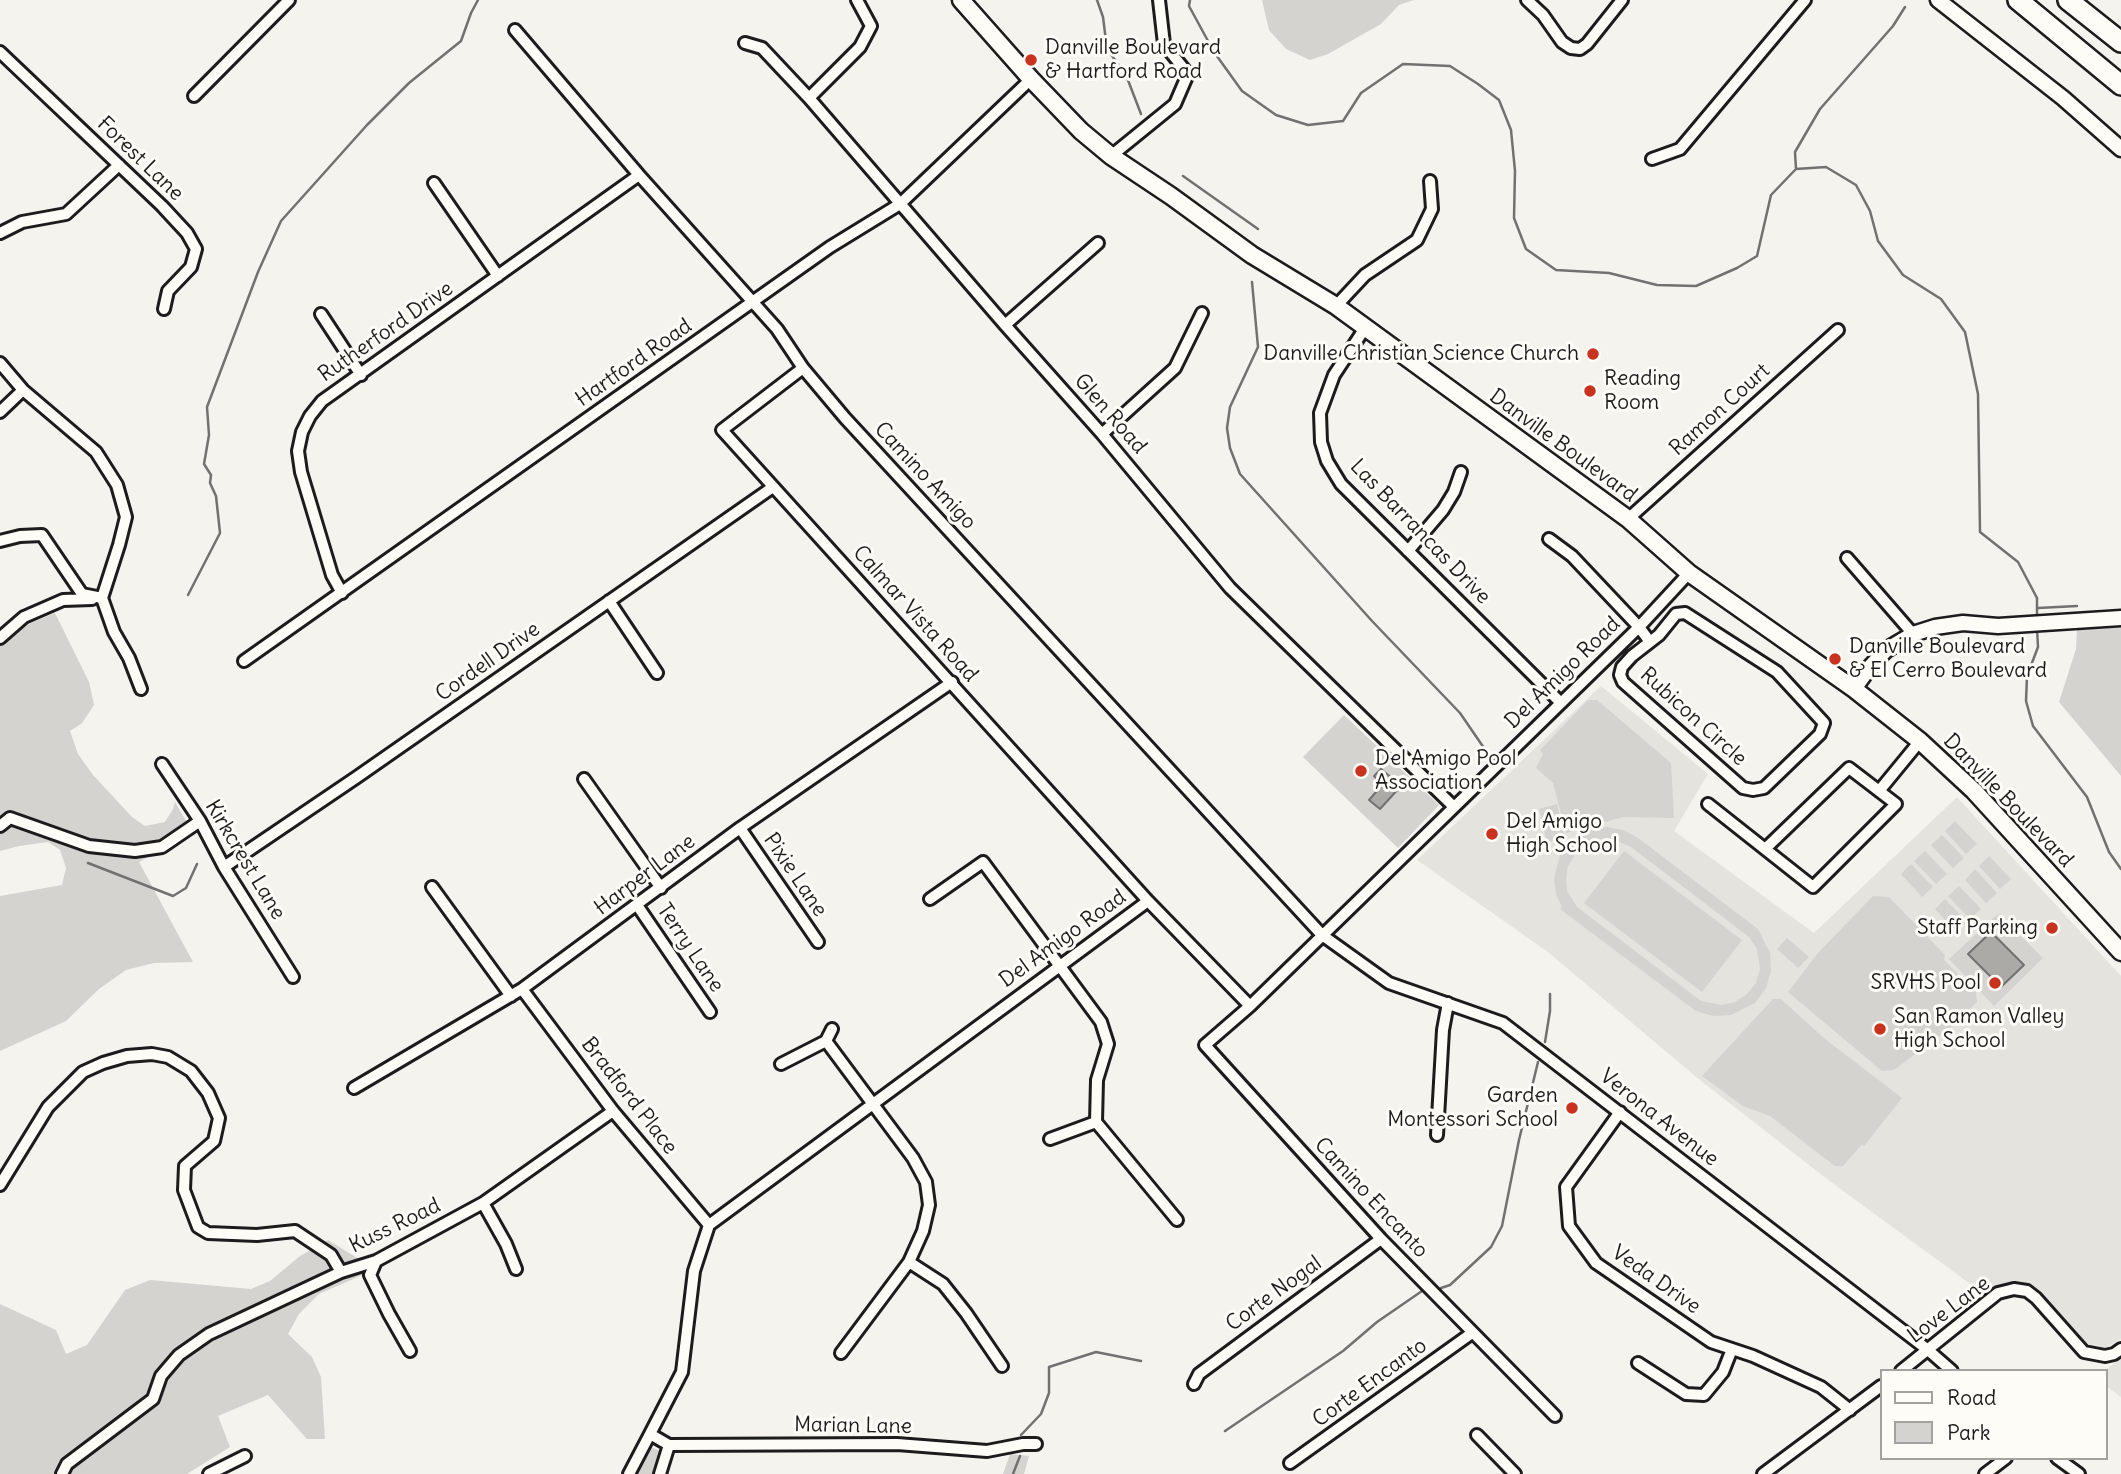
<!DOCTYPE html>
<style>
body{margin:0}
#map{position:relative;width:2121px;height:1474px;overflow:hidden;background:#f4f3ee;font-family:Delius,sans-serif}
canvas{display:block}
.legend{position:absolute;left:1880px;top:1369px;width:228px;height:91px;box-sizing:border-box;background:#fdfcf7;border:2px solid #a3a29f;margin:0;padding:9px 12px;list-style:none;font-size:21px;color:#1c1c1c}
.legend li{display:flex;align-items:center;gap:14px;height:35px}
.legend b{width:35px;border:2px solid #a3a29f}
</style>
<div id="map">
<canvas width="2121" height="1474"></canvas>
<ul class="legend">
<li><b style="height:9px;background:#fdfcf7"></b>Road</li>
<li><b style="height:19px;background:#d4d3cf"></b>Park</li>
</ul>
</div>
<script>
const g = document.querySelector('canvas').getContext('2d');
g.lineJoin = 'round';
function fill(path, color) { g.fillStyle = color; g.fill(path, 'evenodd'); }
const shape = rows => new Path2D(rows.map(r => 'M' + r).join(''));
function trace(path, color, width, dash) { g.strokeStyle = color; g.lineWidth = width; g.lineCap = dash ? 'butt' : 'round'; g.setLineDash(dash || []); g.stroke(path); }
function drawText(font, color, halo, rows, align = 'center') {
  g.font = font + ' Delius,sans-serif'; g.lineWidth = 6; g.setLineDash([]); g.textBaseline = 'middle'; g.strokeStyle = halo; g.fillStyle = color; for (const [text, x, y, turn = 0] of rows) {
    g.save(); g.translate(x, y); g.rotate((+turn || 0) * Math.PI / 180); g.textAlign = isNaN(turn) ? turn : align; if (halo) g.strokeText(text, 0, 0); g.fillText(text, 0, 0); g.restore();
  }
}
fill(shape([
 [1601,686,1708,774,1674,831,1814,933,1957,797,2121,976,2121,1339,2105,1348,2097,1349,2081,1343,2039,1290,2032,1285,2019,1281,2006,1283,1984,1294,1831,1182,1701,1081,1548,952,1417,860],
 [2121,1358,2121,1397,2105,1385,2104,1371]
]), '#e4e3de');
fill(shape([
 [1262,0,1414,0,1399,5,1381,24,1328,54,1310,60,1286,49,1269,30],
 [55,613,89,682,94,705,82,723,70,731,78,754,93,775,132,817,145,826,165,822,173,809,175,802,193,833,139,862,193,962,154,963,126,970,99,989,66,1021,0,1051,0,896,62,885,66,868,60,850,48,842,19,846,0,851,0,641,2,642,31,623],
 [2121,627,2121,776,2059,702,2076,649,2077,630],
 [1588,700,1597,700,1671,763,1674,818,1623,817,1566,833,1553,783,1536,768,1543,754,1540,750],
 [1344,715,1439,805,1398,848,1303,757],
 [1557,804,1565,838,1547,842,1539,809],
 [1955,821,1977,844,1966,854,1945,831],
 [1607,827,1623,830,1638,838,1758,929,1770,953,1771,971,1766,988,1755,1003,1731,1015,1713,1016,1696,1011,1560,909,1562,907,1556,894,1554,878,1560,855,1576,837,1591,829],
 [1600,839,1613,839,1631,847,1749,937,1757,949,1760,969,1756,983,1747,994,1735,1002,1722,1005,1701,1001,1577,907,1567,891,1566,878,1568,866,1578,850,1588,843],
 [1942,835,1964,858,1953,868,1931,845],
 [1624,851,1742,940,1702,992,1584,903],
 [1925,851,1947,874,1936,884,1914,861],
 [1989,856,2011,879,2000,889,1979,866],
 [1911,864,1933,887,1922,897,1901,874],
 [1975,869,1997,893,1986,903,1965,880],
 [1959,886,1981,909,1970,919,1948,896],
 [1873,896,1889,897,1945,955,1944,960,1976,993,1977,1002,1949,1029,1894,1070,1882,1071,1788,992,1818,953],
 [1945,899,1967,922,1956,932,1935,909],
 [1998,914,2043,958,1994,1006,1949,959],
 [1787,938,1809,957,1798,968,1777,949],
 [1773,999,1781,999,1825,1039,1902,1098,1864,1146,1862,1144,1843,1166,1835,1166,1770,1116,1743,1106,1702,1076],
 [328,1240,362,1261,367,1273,319,1294,299,1314,288,1334,312,1357,321,1377,325,1439,307,1439,268,1395,218,1416,230,1447,187,1474,0,1474,0,1304,56,1330,66,1354,87,1345,125,1290,150,1280,251,1289,270,1281,300,1256],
 [649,1446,660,1451,656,1474,637,1474],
 [1010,1454,1029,1456,1024,1474,1003,1474]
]), '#d4d3cf');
const water = shape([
 [1381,769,1401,786,1380,809,1369,800,1382,785,1374,776,1381,769],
 [1991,932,2024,965,2001,987,1968,954,1991,932]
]);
fill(water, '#abaaa6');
trace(water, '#72716f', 2);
trace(shape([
 [1097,0,1103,17,1107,49,1126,75,1141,114],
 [1190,0,1189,6,1214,52,1242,91,1276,115,1308,125,1343,121,1361,93,1403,64,1450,66,1478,84,1499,100,1511,130,1515,171,1514,218,1526,249,1556,270,1609,273,1657,285,1696,286,1737,268,1757,256,1771,195,1796,169,1826,167,1856,185,1870,211,1878,241,1903,275,1941,299,1965,332,1978,394,1980,532,2018,562,2037,598,2037,618],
 [1796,169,1795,152,1820,109,1893,26,1905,7],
 [1183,176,1258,229],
 [1252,282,1258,347,1230,407,1227,428,1230,448,1240,474,1372,621,1460,713,1484,748],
 [188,595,220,533,216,496,210,483,211,475,204,464,209,435,207,407,258,272,281,221,367,125,409,83,461,41,471,13,478,0],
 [2038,608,2077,606],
 [2037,628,2038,647,2027,676,2026,701,2033,726,2087,797,2109,852,2121,869],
 [88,863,173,896,186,888,197,864],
 [1545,1042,1550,1011,1550,994],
 [1441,1288,1450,1285,1491,1247,1502,1226,1519,1140,1538,1062],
 [1225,1431,1343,1351,1377,1322,1422,1291],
 [1021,1435,1041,1414,1049,1393,1049,1367,1096,1352,1141,1361],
 [1013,1474,1020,1456]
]), '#72716f', 2.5);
const minor = shape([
 [1527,0,1543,15,1562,42,1571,48,1580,49,1587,44,1622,0],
 [515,30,639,175,777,329,803,368,845,418,1322,935,1389,983,1503,1023,1928,1350,1952,1371],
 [745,43,762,48,809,98,1005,325,1102,434,1230,588,1453,806],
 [0,52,162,206,187,233,196,249,191,267,168,291,164,309],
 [194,96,289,0],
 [809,98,860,47,871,26,857,0],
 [1111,156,1175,104,1188,74,1164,44,1159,0],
 [1652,159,1680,149,1805,0],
 [434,183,498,276],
 [0,233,22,222,66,214,119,165],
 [1336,306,1365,275,1417,240,1432,209,1430,181],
 [321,314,361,375],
 [1005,325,1098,243],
 [1365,328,1334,375,1320,413,1321,442,1327,461,1341,484,1560,702],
 [0,363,23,390,96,452,117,485,126,517,119,545,102,598,114,632,129,658,141,689],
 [803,368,722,430,1148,901],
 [0,412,23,390],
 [1102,434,1175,368,1202,313],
 [1628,519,1838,330],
 [1549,539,1572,556,1639,627,1650,642],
 [0,541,20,536,42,535,82,594,102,598],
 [1408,551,1443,510,1454,492,1461,472],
 [1847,558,1913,634],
 [342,593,332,575,301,472,298,451,302,432,310,416,322,401,639,175],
 [609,601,657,673],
 [1685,613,1777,672,1824,723,1820,734,1764,788,1753,790,1743,788,1623,682,1620,675,1622,667,1632,656,1659,635,1676,614,1685,613],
 [0,638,24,617,63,600,92,599],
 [244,661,830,247,900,204,1031,79],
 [162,764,200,821,224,867,293,977],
 [584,779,661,888],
 [1879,791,1920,741],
 [1708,804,1813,887,1896,804,1849,768,1765,849],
 [0,826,10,818,89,846,135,851,162,847,200,821],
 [740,828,818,942],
 [224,867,357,777,773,487],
 [432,887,511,996],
 [930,899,983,862,1101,1022,1108,1044,1097,1080,1096,1122,1177,1220],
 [637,905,710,1012],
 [522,989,613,1111,709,1225],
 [826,1041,913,1158,926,1182,929,1205,923,1231,909,1262,841,1353],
 [781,1064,826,1041,832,1029],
 [354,1088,522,989,740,828,952,682],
 [1620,1112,1566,1187,1569,1226,1596,1263,1711,1342,1753,1356,1821,1387,1850,1410],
 [1437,1135,1443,1030,1448,1003],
 [1050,1139,1096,1122],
 [0,1185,48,1107,83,1072,103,1063,127,1056,152,1054,168,1057,191,1071,208,1093,219,1118,214,1141,185,1166,184,1190,198,1227,208,1233,257,1235,295,1231,331,1255,341,1272],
 [483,1203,506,1244,516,1269],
 [376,1261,370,1275,389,1314,410,1351],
 [909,1262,943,1284,966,1313,1002,1366],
 [1638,1363,1686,1394,1704,1395,1723,1372,1732,1349],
 [1901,1371,1998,1293,2014,1289,2027,1291,2036,1298,2084,1352,2105,1356,2114,1354,2121,1349],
 [1194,1384,1199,1374,1381,1239],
 [1555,1416,1381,1239,1205,1045,1250,1006,1639,627,1689,573],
 [1477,1435,1515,1474],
 [669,1445,897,1444,987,1451,1023,1444,1036,1444],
 [2057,1458,2079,1474],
 [1290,1463,1472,1333],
 [62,1474,67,1464,153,1399,161,1376,179,1355,209,1334,341,1272,376,1261,483,1203,613,1111],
 [209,1474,245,1456],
 [629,1474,650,1434],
 [660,1474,669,1445,650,1434,682,1372,694,1271,709,1225,1148,901,1250,1006],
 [1763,1474,1881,1386],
 [1985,1474,2006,1458]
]);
const tertiary = shape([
 [1938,0,2063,98,2121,149],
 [1854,689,1870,667,1886,650,1913,634,1935,627,1963,623,1998,626,2121,618]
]);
const secondary = shape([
 [961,0,1031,79,1081,131,1111,156,1171,196,1252,255,1336,306,1628,519,1689,573,1854,689,1920,741,1974,791,2121,952]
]);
const motorway = shape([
 [2018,0,2121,85],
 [2068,0,2121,42]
]);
trace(minor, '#1c1c1c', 16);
trace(tertiary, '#1c1c1c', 19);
trace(secondary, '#1c1c1c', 21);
trace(motorway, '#1c1c1c', 24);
trace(minor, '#fdfcf7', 10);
trace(tertiary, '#fdfcf7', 14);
trace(secondary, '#fdfcf7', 16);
trace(motorway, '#fdfcf7', 19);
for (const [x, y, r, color] of [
 [1031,60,7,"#c8321e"],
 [1593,354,7,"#c8321e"],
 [1590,391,7,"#c8321e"],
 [1835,659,7,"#c8321e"],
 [1361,771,7,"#c8321e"],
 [1492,834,7,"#c8321e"],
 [2052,928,7,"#c8321e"],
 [1995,983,7,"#c8321e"],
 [1880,1029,7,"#c8321e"],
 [1572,1108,7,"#c8321e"]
]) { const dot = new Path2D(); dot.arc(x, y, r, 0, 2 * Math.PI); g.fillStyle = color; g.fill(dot); trace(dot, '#fdfcf7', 2.5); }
drawText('21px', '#1c1c1c', '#fdfcf7', [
 ["Danville Boulevard",1045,48],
 ["& Hartford Road",1045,72],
 ["Danville Christian Science Church",1579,354,"right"],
 ["Reading",1604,379],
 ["Room",1604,403],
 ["Danville Boulevard",1849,647],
 ["& El Cerro Boulevard",1849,671],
 ["Del Amigo Pool",1375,759],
 ["Association",1375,783],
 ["Del Amigo",1506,822],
 ["High School",1506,846],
 ["Staff Parking",2038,928,"right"],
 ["SRVHS Pool",1981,983,"right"],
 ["San Ramon Valley",1894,1017],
 ["High School",1894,1041],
 ["Garden",1558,1096,"right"],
 ["Montessori School",1558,1120,"right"]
], 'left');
drawText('21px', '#1c1c1c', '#fdfcf7', [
 ["Forest Lane",140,159,44],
 ["Rutherford Drive",386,332,-35],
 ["Hartford Road",634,363,-35],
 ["Ramon Court",1720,410,-42],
 ["Glen Road",1110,414,49],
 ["Danville Boulevard",1563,446,36],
 ["Camino Amigo",925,476,47],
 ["Las Barrancas Drive",1420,532,46],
 ["Calmar Vista Road",915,614,48],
 ["Cordell Drive",488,662,-35],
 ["Del Amigo Road",1563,673,-44],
 ["Rubicon Circle",1693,717,42],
 ["Danville Boulevard",2008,801,46],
 ["Kirkcrest Lane",245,860,59],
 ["Harper Lane",645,875,-37],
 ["Pixie Lane",795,875,56],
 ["Del Amigo Road",1063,939,-36],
 ["Terry Lane",690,948,56],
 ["Bradford Place",629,1096,52],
 ["Verona Avenue",1659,1118,38],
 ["Camino Encanto",1371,1198,47],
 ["Kuss Road",395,1226,-26],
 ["Veda Drive",1656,1280,35],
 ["Corte Nogal",1274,1294,-36],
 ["Love Lane",1949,1310,-37],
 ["Corte Encanto",1370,1383,-36],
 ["Marian Lane",853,1426,1]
]);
</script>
